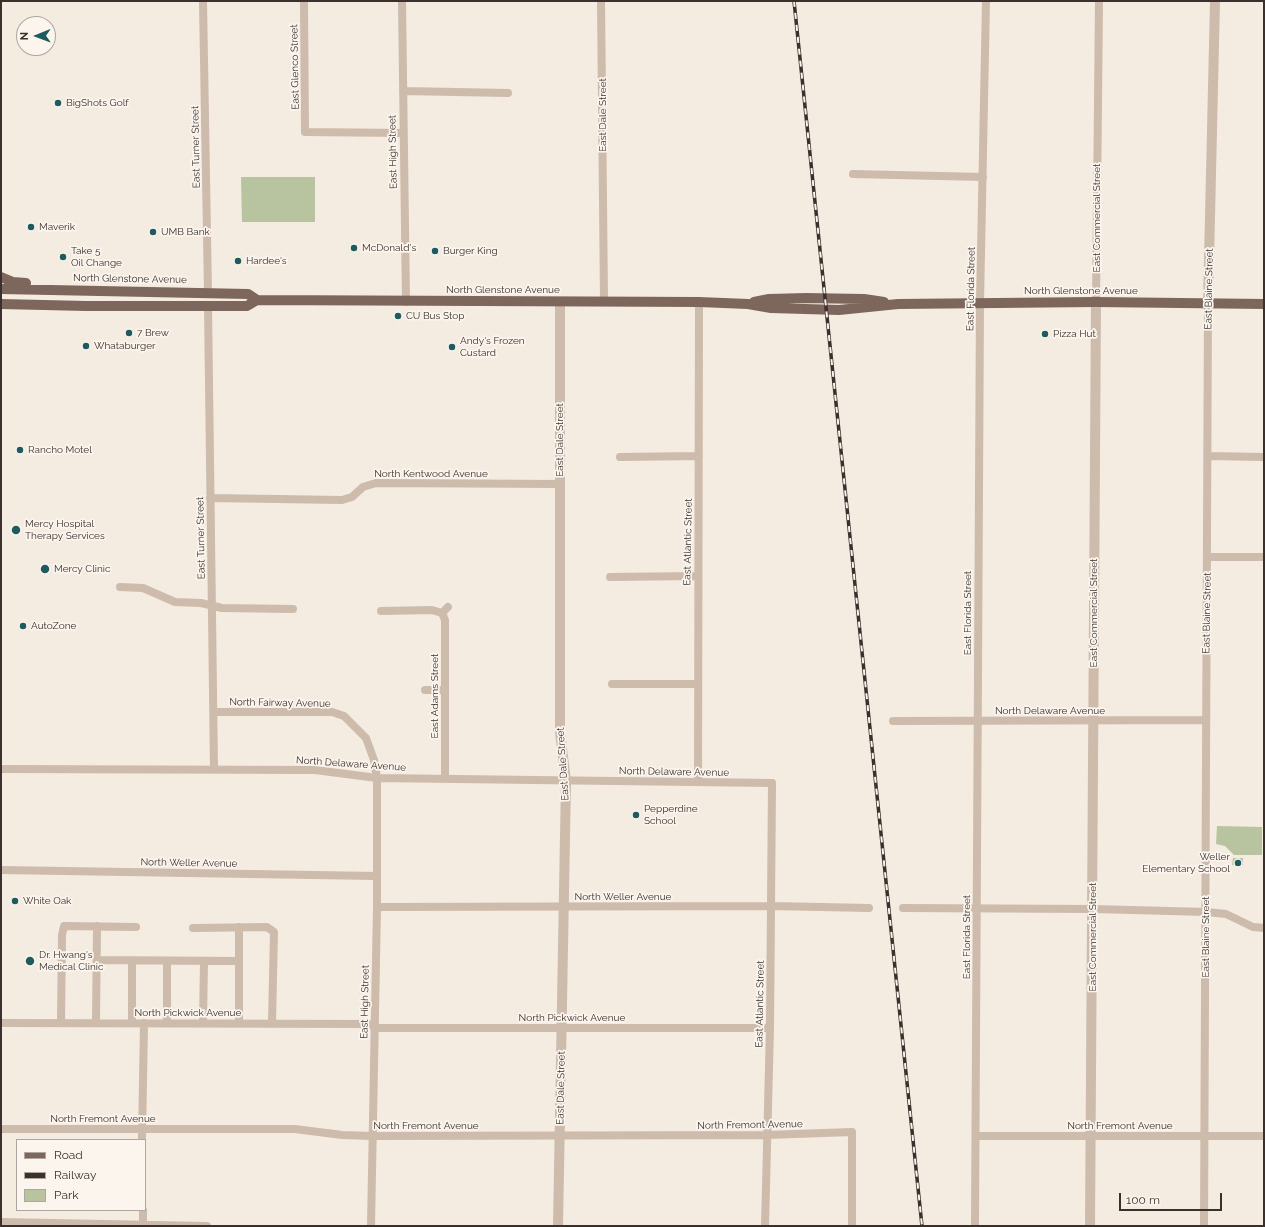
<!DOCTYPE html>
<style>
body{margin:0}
#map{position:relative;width:1265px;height:1227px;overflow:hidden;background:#f4ebe1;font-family:Raleway,sans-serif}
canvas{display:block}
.frame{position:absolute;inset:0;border:2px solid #3b302b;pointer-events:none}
.legend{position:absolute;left:16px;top:1139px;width:130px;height:72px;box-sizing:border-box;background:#fbf5ee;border:1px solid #aea6a0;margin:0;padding:5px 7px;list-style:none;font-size:12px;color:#3b302b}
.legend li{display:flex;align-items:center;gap:8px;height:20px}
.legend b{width:20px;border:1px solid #aea6a0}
.north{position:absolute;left:16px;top:16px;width:40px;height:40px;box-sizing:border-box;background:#fbf5ee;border:1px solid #aea6a0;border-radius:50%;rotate:269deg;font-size:11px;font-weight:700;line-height:16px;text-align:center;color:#3b302b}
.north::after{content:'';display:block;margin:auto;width:14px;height:18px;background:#1f5a5e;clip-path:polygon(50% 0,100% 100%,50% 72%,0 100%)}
.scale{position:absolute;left:1119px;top:1193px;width:103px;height:18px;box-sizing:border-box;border:2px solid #3b302b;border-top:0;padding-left:5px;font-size:12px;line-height:14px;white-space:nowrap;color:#3b302b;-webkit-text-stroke:3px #fbf5ee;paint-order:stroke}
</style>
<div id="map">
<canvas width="1265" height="1227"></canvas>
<div class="frame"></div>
<ul class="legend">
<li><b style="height:5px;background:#7d675c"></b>Road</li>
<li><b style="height:5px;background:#3b302b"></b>Railway</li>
<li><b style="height:11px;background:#b8c4a0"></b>Park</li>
</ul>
<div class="north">N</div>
<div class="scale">100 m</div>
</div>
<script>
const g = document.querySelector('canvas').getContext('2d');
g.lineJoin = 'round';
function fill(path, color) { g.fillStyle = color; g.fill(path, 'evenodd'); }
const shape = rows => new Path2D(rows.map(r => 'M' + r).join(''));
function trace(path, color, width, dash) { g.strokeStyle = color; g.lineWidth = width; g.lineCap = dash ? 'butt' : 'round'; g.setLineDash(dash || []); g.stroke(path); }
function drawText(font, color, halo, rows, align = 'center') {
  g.font = font + ' Raleway,sans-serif'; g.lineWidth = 3.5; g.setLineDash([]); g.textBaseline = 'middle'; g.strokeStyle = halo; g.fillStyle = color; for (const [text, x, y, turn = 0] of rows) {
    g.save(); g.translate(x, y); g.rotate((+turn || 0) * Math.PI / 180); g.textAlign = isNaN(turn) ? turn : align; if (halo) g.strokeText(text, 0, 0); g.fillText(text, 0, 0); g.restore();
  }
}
fill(shape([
 [241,177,315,177,315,222,242,222],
 [1217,826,1262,827,1262,855,1234,855,1225,846,1216,844],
 [1233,858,1243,858,1243,865,1232,865]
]), '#b8c4a0');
trace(shape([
 [203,1,208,293],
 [304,1,305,132,403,133],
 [402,1,406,302],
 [601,1,604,301],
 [403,91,508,93],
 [853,174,983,177],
 [1096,302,1099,1],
 [208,305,214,769],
 [1208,456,1264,457],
 [620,457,699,456],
 [210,498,342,500,352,497,363,487,376,483,560,484],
 [1208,557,1264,557],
 [610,577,698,576],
 [120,587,143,588,175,602,201,603,222,608,293,609],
 [381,611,432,610,442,613],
 [442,613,445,620,445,779],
 [442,613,448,607],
 [612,684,698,684],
 [425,690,444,690],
 [214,712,332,712,344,716,366,738,374,760,377,778,377,907,371,1226],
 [893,721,1206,720],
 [1,769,315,770,377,778,772,783,770,1028,765,1226],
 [698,782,699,302],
 [1,870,376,876],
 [377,907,771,906,869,908],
 [903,908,1093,909,1207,912,1226,914,1253,927,1264,928],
 [193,928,267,927,274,932,272,1023],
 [97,960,239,961],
 [132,961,132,1023],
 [167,961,167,1023],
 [96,1022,97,926],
 [1,1023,374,1024],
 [61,1023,62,935,64,926,136,927],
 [203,1023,204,961],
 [239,1023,239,927],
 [374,1028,770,1028],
 [1,1129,295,1129,342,1135,372,1136,767,1135,852,1132,852,1226],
 [976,1136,1264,1136],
 [142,1140,144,1023],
 [143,1210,143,1226],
 [1,1222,207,1226],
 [975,1226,980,303,986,1],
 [1204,1226,1208,303]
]), '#cdbbac', 8);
trace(shape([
 [1208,303,1215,1],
 [558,1226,566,781,560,732,560,302],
 [1090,1226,1096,302]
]), '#cdbbac', 10);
trace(shape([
 [1,277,13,282,26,283],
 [1,289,248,294,257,300],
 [754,302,769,299,806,298,864,299,884,302],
 [1,304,86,306,247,306,257,300,699,302,748,304,771,308,839,310,898,304,1096,302,1264,304]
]), '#7d675c', 10);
const rail = shape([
 [794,1,922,1226]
]);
trace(rail, '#3b302b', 3.5);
trace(rail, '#fbf5ee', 2, [6]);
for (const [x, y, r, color] of [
 [58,103,4,"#1f5a5e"],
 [31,227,4,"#1f5a5e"],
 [153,232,4,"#1f5a5e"],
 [354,248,4,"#1f5a5e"],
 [435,251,4,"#1f5a5e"],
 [63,257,4,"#1f5a5e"],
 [238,261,4,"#1f5a5e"],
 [398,316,4,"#1f5a5e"],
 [129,333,4,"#1f5a5e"],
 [1045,334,4,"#1f5a5e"],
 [86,346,4,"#1f5a5e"],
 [452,347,4,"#1f5a5e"],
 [20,450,4,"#1f5a5e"],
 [16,530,5,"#1f5a5e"],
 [45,569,5,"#1f5a5e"],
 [23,626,4,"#1f5a5e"],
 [636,815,4,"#1f5a5e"],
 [1238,863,4,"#1f5a5e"],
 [15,901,4,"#1f5a5e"],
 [30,961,5,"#1f5a5e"]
]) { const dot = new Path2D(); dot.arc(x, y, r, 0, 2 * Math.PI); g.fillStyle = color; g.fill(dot); trace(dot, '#fbf5ee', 1.5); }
drawText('10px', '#3b302b', '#fbf5ee', [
 ["East Glenco Street",295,67,-91],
 ["East Dale Street",603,115,-90],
 ["East Turner Street",196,147,-91],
 ["East High Street",393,152,-91],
 ["East Commercial Street",1097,218,-90],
 ["North Glenstone Avenue",130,279,1],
 ["East Florida Street",971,289,-89],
 ["East Blaine Street",1209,289,-89],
 ["North Glenstone Avenue",503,290],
 ["North Glenstone Avenue",1081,291],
 ["East Dale Street",560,440,-90],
 ["North Kentwood Avenue",431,474],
 ["East Turner Street",201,538,-91],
 ["East Atlantic Street",688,542,-89],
 ["East Florida Street",968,613,-90],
 ["East Commercial Street",1094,613,-90],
 ["East Blaine Street",1207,613,-89],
 ["East Adams Street",435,696,-90],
 ["North Fairway Avenue",280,703,1],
 ["North Delaware Avenue",1050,711],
 ["North Delaware Avenue",351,764,4],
 ["East Dale Street",563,764,-94],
 ["North Delaware Avenue",674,772,1],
 ["North Weller Avenue",189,863,1],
 ["North Weller Avenue",623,897],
 ["East Florida Street",967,937,-90],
 ["East Commercial Street",1093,937,-90],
 ["East Blaine Street",1206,937,-90],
 ["East High Street",365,1002,-89],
 ["East Atlantic Street",760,1004,-89],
 ["North Pickwick Avenue",188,1013],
 ["North Pickwick Avenue",572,1018],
 ["East Dale Street",561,1088,-89],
 ["North Fremont Avenue",103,1119],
 ["North Fremont Avenue",750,1125,-1],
 ["North Fremont Avenue",426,1126],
 ["North Fremont Avenue",1120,1126]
]);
drawText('10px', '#3b302b', '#fbf5ee', [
 ["BigShots Golf",66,103],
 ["Maverik",39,227],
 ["UMB Bank",161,232],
 ["McDonald's",362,248],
 ["Take 5",71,251],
 ["Oil Change",71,263],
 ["Burger King",443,251],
 ["Hardee's",246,261],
 ["CU Bus Stop",406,316],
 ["7 Brew",137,333],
 ["Pizza Hut",1053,334],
 ["Andy's Frozen",460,341],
 ["Custard",460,353],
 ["Whataburger",94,346],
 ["Rancho Motel",28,450],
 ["Mercy Hospital",25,524],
 ["Therapy Services",25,536],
 ["Mercy Clinic",54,569],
 ["AutoZone",31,626],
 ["Pepperdine",644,809],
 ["School",644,821],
 ["Weller",1230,857,"right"],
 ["Elementary School",1230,869,"right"],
 ["White Oak",23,901],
 ["Dr. Hwang's",39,955],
 ["Medical Clinic",39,967]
], 'left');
</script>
